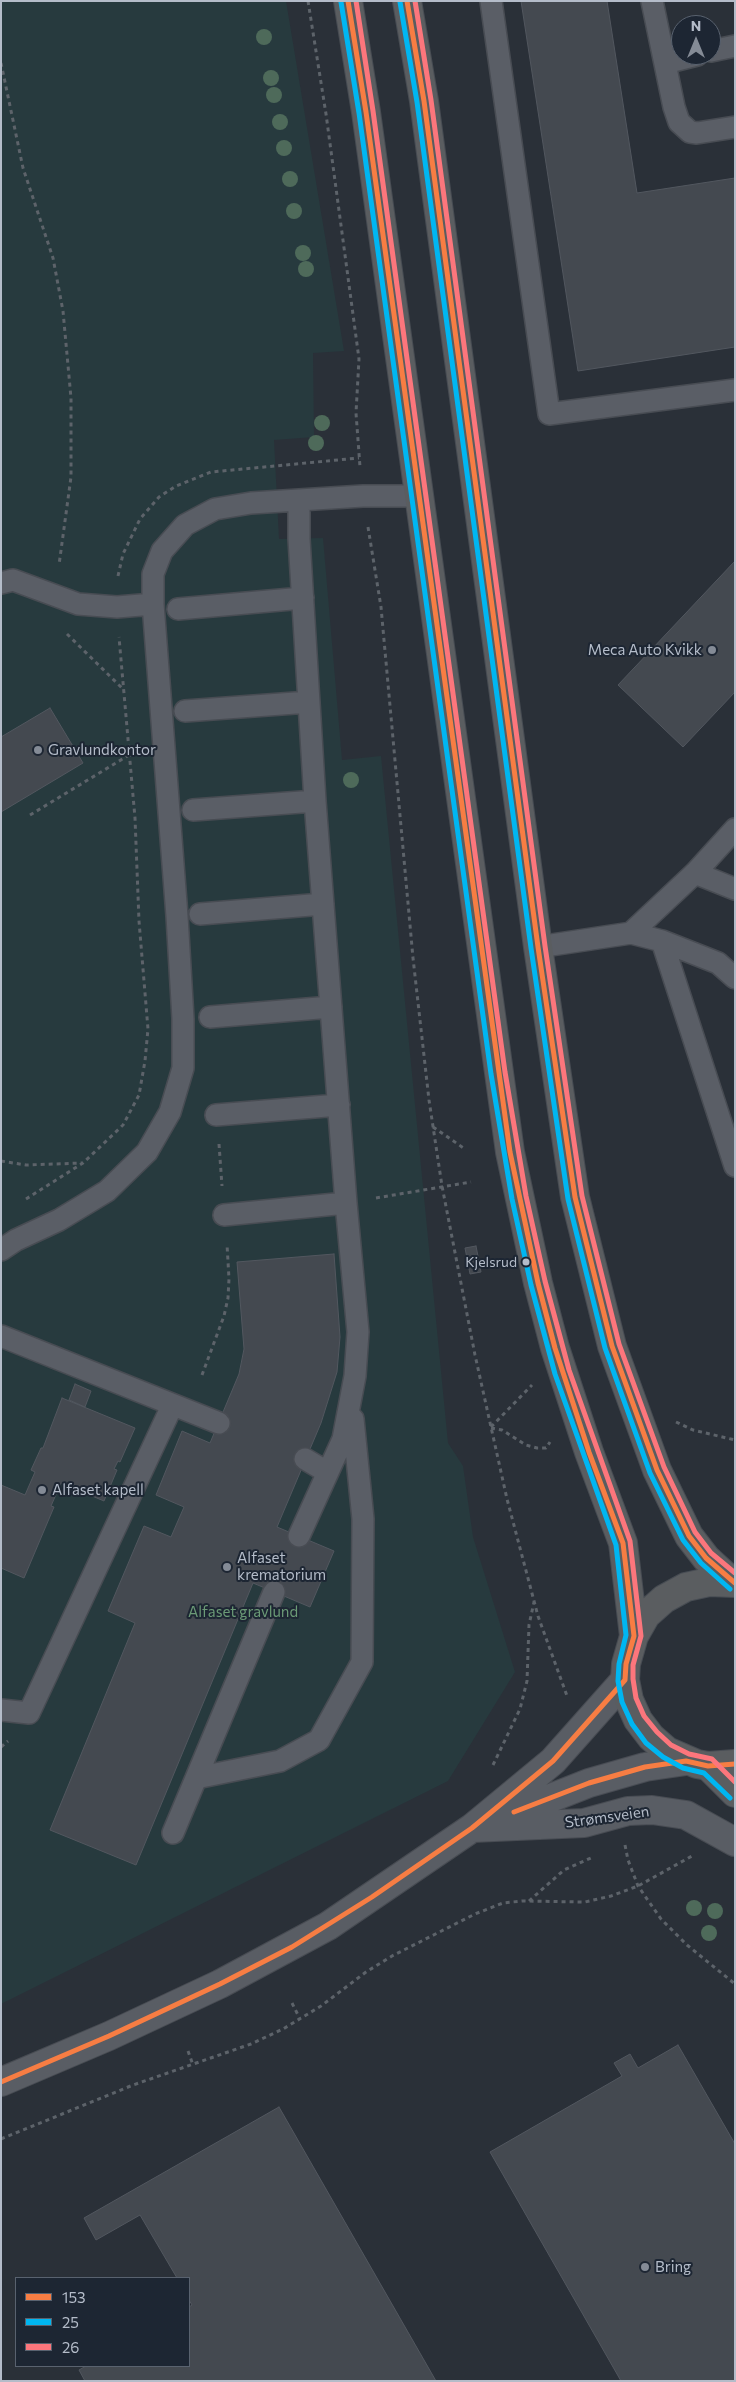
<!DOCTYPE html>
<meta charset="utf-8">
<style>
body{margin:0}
#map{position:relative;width:736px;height:2382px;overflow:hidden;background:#2a3038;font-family:Commissioner,sans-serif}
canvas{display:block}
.frame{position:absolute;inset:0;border:2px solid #b4bcc9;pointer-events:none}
.legend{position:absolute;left:15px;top:2277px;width:175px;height:90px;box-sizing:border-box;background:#1d2633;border:1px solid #59626f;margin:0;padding:6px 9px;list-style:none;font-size:15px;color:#b4bcc9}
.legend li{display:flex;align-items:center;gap:10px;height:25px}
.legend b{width:25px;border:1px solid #59626f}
.north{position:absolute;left:671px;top:15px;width:50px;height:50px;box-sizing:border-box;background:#1d2633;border:1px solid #59626f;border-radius:50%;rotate:0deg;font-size:14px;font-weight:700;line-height:20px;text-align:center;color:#b4bcc9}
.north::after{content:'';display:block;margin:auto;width:18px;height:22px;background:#848b96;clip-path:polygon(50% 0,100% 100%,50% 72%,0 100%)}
</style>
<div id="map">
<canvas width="736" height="2382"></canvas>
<div class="frame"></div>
<ul class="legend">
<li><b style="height:6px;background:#f77d43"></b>153</li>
<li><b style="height:6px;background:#00b6f1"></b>25</li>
<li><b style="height:6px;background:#fc767c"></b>26</li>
</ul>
<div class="north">N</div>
</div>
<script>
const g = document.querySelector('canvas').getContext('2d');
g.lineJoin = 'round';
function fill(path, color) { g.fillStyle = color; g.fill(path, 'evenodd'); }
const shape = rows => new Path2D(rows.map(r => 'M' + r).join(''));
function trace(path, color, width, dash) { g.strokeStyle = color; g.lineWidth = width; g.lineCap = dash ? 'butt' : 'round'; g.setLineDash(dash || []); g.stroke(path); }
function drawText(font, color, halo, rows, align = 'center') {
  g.font = font + ' Commissioner,sans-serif'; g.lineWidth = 4; g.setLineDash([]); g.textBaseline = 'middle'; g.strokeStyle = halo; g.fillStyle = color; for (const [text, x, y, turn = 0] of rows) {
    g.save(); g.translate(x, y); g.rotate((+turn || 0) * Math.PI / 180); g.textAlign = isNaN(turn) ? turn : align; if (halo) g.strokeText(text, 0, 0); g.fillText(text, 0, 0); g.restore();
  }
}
fill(shape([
 [1,1,286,1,344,351,313,353,314,437,274,440,279,539,323,538,342,760,381,756,448,1443,463,1466,473,1537,515,1672,448,1781,1,2004]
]), '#273a3e');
const building = shape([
 [521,1,607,1,637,193,735,178,735,347,578,371,521,1],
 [735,561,735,692,683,747,618,685,735,561],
 [50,708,83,763,1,812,1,737,50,708],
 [476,1246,481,1272,470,1274,465,1248,476,1246],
 [334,1254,340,1337,337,1372,321,1423,277,1527,334,1551,310,1607,253,1583,136,1865,50,1830,135,1623,108,1611,144,1526,171,1537,177,1523,184,1507,156,1495,182,1431,210,1443,239,1374,244,1349,237,1262,334,1254],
 [75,1384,91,1391,85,1407,69,1400,75,1384],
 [62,1398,135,1428,120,1462,118,1461,114,1469,117,1470,104,1501,61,1483,51,1506,54,1507,24,1578,1,1568,1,1485,25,1495,35,1472,31,1470,41,1448,43,1448,62,1398],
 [678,2045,735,2144,735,2381,621,2381,490,2152,622,2076,614,2063,630,2054,638,2068,678,2045],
 [279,2107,436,2381,85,2381,79,2370,86,2366,189,2366,189,2307,192,2305,189,2300,189,2278,177,2278,140,2215,96,2240,84,2218,279,2107]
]);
fill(building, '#444950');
trace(building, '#52575f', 1);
const lane = shape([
 [491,1,549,414,735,390],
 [652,1,674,107,679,122,690,132,697,133,735,127],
 [711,51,735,46],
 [665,63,697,55],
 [299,501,299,539,315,801,346,1203,358,1332,355,1376,343,1439,299,1536],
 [1,583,13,580,78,604,117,607,153,604],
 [178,609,303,598],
 [185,711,309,702],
 [193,810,315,801],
 [695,873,735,889],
 [200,914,323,904],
 [631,933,695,873,735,829],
 [662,941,735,1166],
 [538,947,631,933,662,941,718,963,735,978],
 [210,1017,331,1007],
 [216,1115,339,1105],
 [224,1215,346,1203],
 [1,1250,16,1240,59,1220,107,1191,147,1152,170,1112,183,1068,183,1019,177,916,153,604,153,574,162,551,185,525,215,509,251,503,363,496,419,496],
 [1,1336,219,1423],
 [305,1459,327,1472],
 [1,1710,29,1713,172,1406],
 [196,1778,280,1761,319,1740,362,1662,363,1519,353,1419],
 [173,1833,274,1592]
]);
const secondary = shape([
 [495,1820,589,1783,645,1767,686,1761],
 [472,1828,584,1823,628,1811,652,1810,686,1815,735,1842],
 [1,2082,109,2036,220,1984,328,1926,472,1828,553,1761,625,1680]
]);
const highway = shape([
 [348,1,366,112,510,1152,538,1283,555,1348,589,1452,623,1543,634,1636],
 [407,1,424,101,538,947,575,1197,612,1346,657,1470,689,1536,706,1558,733,1583],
 [735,1583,709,1582,686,1587,664,1599,646,1615,634,1636,626,1664,625,1680,629,1700,638,1720,651,1737,667,1751,697,1764,708,1766,735,1764],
 [708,1766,735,1793]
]);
trace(lane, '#484c53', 24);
trace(secondary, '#484c53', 30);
trace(highway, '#474c53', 30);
trace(shape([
 [308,1,326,114,359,359,356,413,360,467],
 [1,63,23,168,53,258,63,311,71,398,71,477,59,565],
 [368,527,381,607,413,958,429,1100,442,1186,475,1355,507,1499,538,1616,567,1696],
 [118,576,123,554,140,519,159,497,176,486,211,472,359,458],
 [67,634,123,689],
 [30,815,129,755],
 [433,1127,465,1149],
 [219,1144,222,1186],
 [1,1161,26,1165,83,1163],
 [376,1198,471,1182],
 [26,1199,83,1163,123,1125,139,1095,145,1061,148,1029,139,921,135,818,119,637],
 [202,1375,224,1316,228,1298,229,1279,227,1244],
 [676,1422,693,1430,735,1440],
 [491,1427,532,1385],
 [491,1428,502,1430,526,1445,537,1448,546,1448,550,1442],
 [1,1747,8,1741],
 [493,1765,520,1709,527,1681,529,1625,534,1602],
 [625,1845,628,1860,638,1886,661,1919,687,1945,735,1984],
 [529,1901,564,1870,593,1857],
 [292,2003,300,2019],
 [188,2051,193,2065],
 [1,2139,133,2085,251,2044,283,2029,321,2006,366,1972,392,1956,475,1914,503,1903,522,1901,585,1902,611,1896,638,1886,692,1856]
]), '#5d636a', 3, [4, 4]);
trace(lane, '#5a5e66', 21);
trace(secondary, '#595d64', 28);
trace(highway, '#5a5d60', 28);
trace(shape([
 [407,1,424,101,538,947,575,1197,612,1346,657,1470,689,1536,706,1558,735,1583],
 [514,1812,589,1783,645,1767,686,1761,708,1766,735,1764],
 [1,2082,109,2036,220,1984,292,1947,372,1897,472,1828,553,1761,625,1680,626,1664,634,1636,623,1543,589,1452,555,1348,538,1283,510,1152,366,112,348,1]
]), '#f77d43', 5);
trace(shape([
 [341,2,359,113,491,1074,512,1199,531,1285,555,1374,616,1545,626,1635,619,1664,618,1681,622,1702,632,1724,646,1743,663,1757,683,1768,704,1773,730,1798],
 [400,2,417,102,531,948,568,1199,605,1348,650,1473,683,1540,701,1563,730,1589]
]), '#00b6f1', 5);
trace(shape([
 [356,1,373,111,505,1072,526,1196,545,1281,569,1370,630,1541,641,1636,633,1665,633,1679,636,1698,644,1716,657,1732,671,1745,689,1754,712,1759,735,1782],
 [415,1,431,100,545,946,582,1196,619,1344,664,1467,695,1532,711,1553,735,1573]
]), '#fc767c', 5);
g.fillStyle = '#4e6a5a';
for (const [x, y] of [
 [264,37],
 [271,78],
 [274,95],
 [280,122],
 [284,148],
 [290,179],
 [294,211],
 [303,253],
 [306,269],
 [322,423],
 [316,443],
 [351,780],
 [694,1908],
 [715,1911],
 [709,1933]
]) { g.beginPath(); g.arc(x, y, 8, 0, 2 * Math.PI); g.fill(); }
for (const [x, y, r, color] of [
 [712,650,5,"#848b96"],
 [38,750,5,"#848b96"],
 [526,1262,4.5,"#b4bcc9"],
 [42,1490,5,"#848b96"],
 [227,1567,5,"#848b96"],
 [645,2267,5,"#848b96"]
]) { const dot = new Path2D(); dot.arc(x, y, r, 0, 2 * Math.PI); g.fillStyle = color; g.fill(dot); trace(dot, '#1d2633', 2); }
drawText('14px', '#b4bcc9', '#1d2633', [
 ["Kjelsrud",517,1262]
], 'right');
drawText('15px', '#b4bcc9', '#1d2633', [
 ["Meca Auto Kvikk",702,650,"right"],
 ["Gravlundkontor",48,750],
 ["Alfaset kapell",52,1490],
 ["Alfaset",237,1558],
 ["krematorium",237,1575],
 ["Bring",655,2267]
], 'left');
drawText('15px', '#6b9a76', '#1d2633', [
 ["Alfaset gravlund",243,1612]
]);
drawText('15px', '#b4bcc9', '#1d2633', [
 ["Strømsveien",607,1817,-8]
]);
</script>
